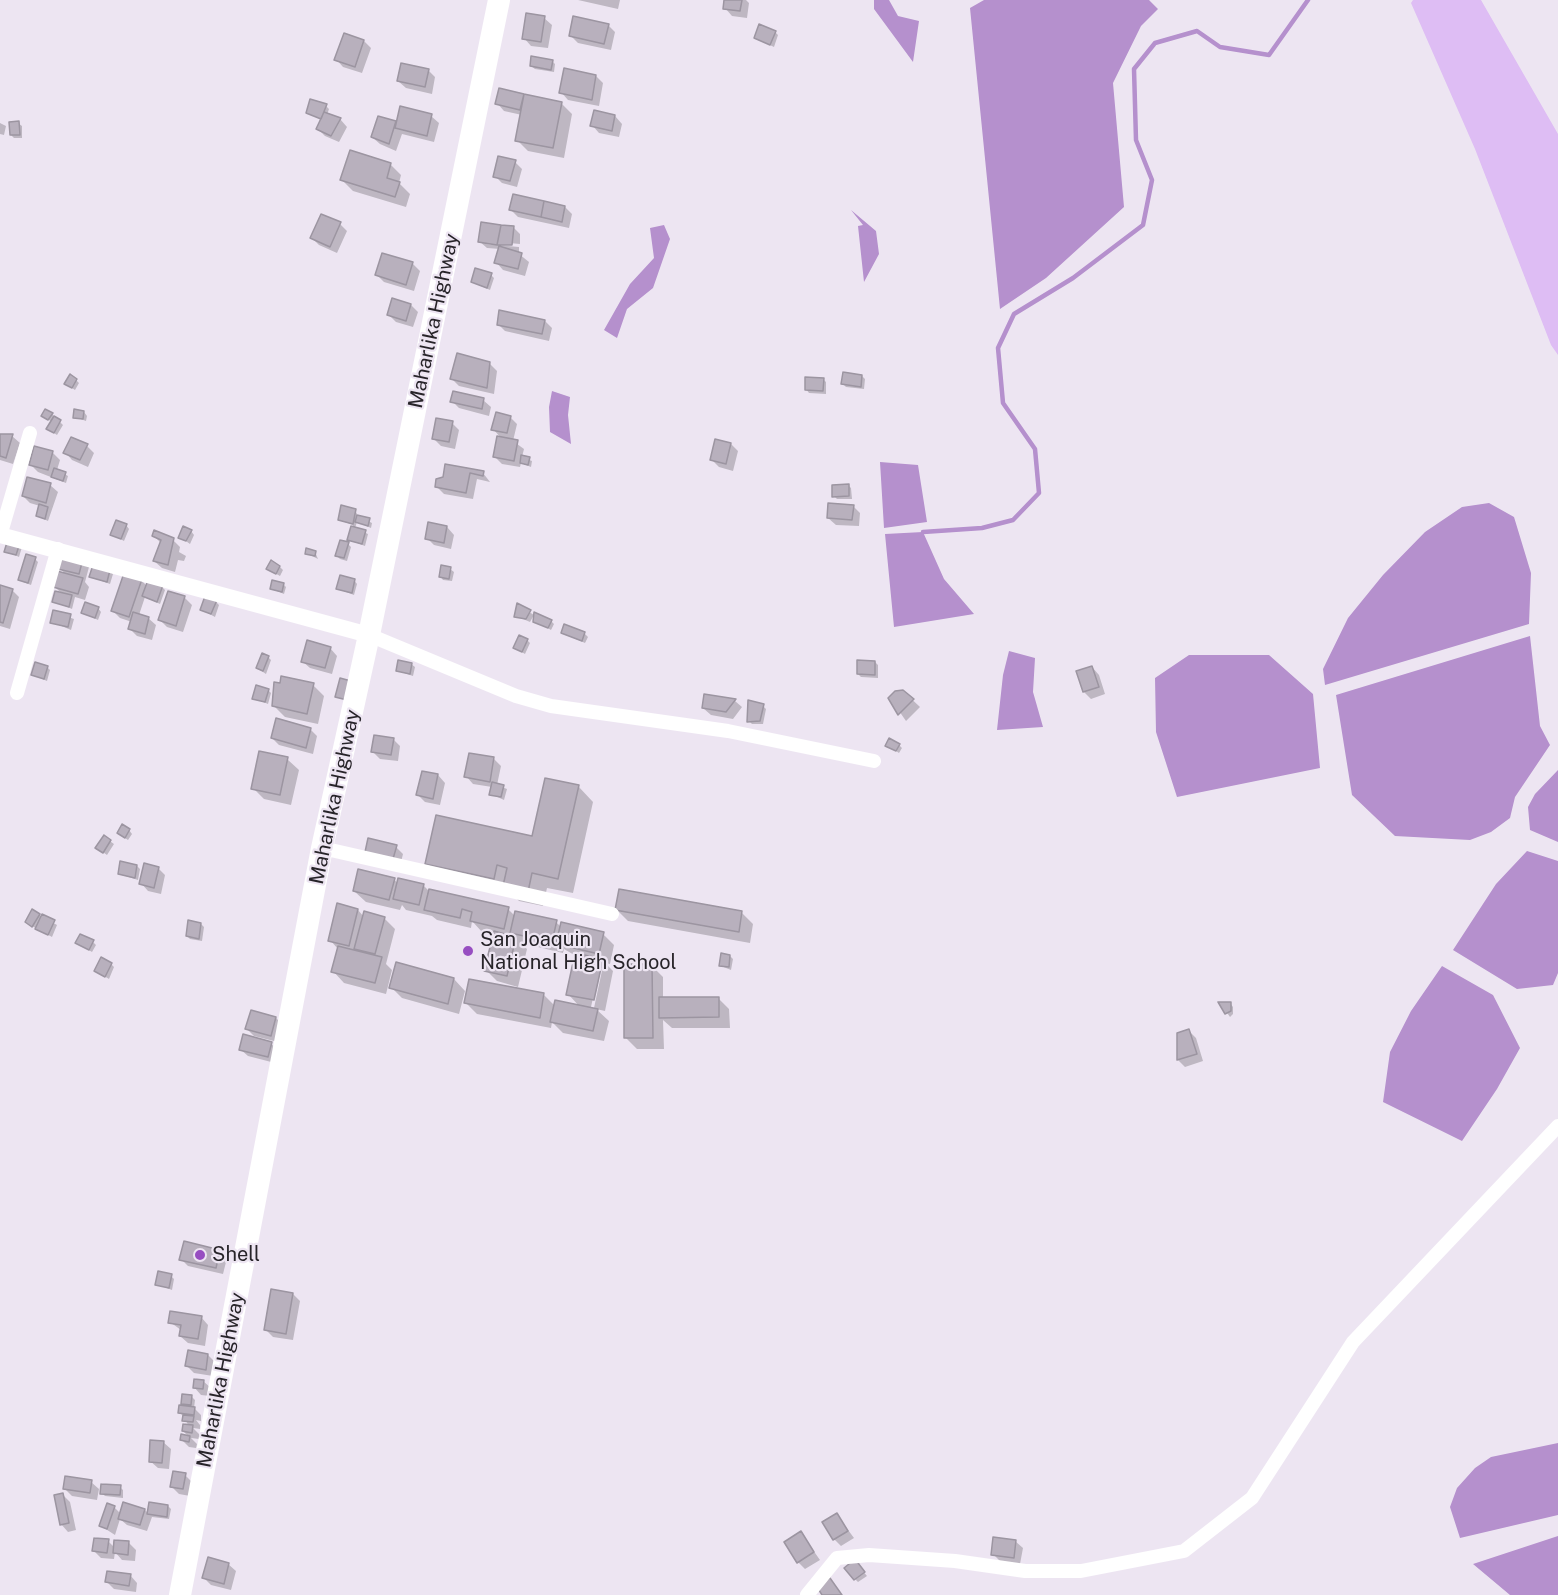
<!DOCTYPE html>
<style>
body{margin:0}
canvas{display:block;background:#ede5f2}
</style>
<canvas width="1558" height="1595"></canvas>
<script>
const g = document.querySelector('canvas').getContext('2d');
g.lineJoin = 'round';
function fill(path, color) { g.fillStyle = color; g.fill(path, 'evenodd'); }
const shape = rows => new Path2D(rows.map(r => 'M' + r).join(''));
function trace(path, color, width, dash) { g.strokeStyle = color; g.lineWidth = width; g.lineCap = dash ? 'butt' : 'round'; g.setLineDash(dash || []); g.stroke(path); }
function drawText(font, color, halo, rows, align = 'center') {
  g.font = font + ' "Public Sans",sans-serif'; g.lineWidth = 4.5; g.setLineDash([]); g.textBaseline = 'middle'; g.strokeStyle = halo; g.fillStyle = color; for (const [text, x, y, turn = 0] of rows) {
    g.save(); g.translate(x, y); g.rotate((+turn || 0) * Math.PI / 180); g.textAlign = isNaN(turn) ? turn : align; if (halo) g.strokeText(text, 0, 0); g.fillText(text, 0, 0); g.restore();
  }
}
fill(shape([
 [1413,0,1481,0,1558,134,1558,355,1551,345,1475,149,1411,3]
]), '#debdf4');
fill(shape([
 [874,0,889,0,898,16,919,21,913,62,874,9],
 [984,0,1149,0,1158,9,1141,26,1113,83,1124,207,1046,278,1000,309,970,8],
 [851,210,876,231,879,254,864,282,858,226,863,225],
 [664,225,670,239,653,288,627,309,617,338,604,330,630,284,654,258,650,228],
 [552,391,570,397,568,415,571,444,550,432,549,407],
 [880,462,918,465,927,522,884,528],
 [1489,503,1514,517,1531,573,1529,624,1325,685,1323,669,1348,618,1383,575,1425,532,1462,507],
 [923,532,944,579,974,614,894,627,885,534],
 [1530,636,1540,726,1550,745,1515,797,1510,818,1491,832,1470,840,1395,836,1352,795,1336,695],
 [1009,651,1035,658,1033,692,1043,727,997,730,1003,675],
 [1189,655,1269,655,1313,694,1320,768,1177,797,1156,732,1155,678],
 [1558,770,1558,842,1530,830,1528,807,1535,794],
 [1527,851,1558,861,1558,973,1553,985,1517,989,1453,950,1496,884],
 [1442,966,1493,995,1520,1048,1497,1089,1462,1141,1383,1102,1390,1052,1411,1011],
 [1558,1443,1558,1515,1460,1538,1450,1507,1457,1488,1475,1468,1491,1457],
 [1558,1536,1558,1595,1510,1595,1473,1564]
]), '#b590cd');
fill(shape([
 [578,0,620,0,618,9],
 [726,0,746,0,749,3,747,18,732,16,725,8],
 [544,18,552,25,548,48,531,46,524,38],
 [608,25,615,32,611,50,578,43,571,36],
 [775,32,778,35,774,47,755,38],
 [345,35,364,41,371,48,362,73,343,67,336,59],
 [552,61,555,64,554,72,535,69,531,66],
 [428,70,435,77,432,94,406,88,398,81],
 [596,76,603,83,599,106,568,100,561,92],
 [524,96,561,103,572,114,564,158,528,151,517,140,522,115,504,111,497,103],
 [326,106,329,109,327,115,340,119,347,127,339,142,325,136,318,129,322,120,307,112],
 [431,116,439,123,434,142,402,134,396,151,380,144,372,137,379,118,397,123],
 [615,116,622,124,619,137,599,133,592,125],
 [0,123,6,126,4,135,0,134],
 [18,123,22,126,22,138,14,138,11,135],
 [515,162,522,169,517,187,502,183,495,176],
 [390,164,401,175,399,183,410,194,406,207,353,191,342,180],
 [565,207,572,214,569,228,518,217,511,210],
 [340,224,347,231,337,253,319,245,312,238],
 [513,227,520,234,520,244,486,241,486,244,519,247,519,254,529,262,525,276,503,270,496,262,500,249,487,248,479,241],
 [383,255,413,264,420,271,414,291,384,282,377,275],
 [491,275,494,278,490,290,472,282],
 [411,305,418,312,413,327,396,322,389,315],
 [545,321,552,328,549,341,505,331,498,324],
 [489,363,497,371,494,394,459,386,452,379],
 [862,376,865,379,864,389,846,387,843,384],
 [823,379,826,382,826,394,809,393,806,389],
 [76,380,79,383,75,390,66,384],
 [483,400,491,407,489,416,459,408,452,401],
 [84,412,87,416,86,421,75,417],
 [52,414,63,425,57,435,48,429,52,422,43,416],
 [510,417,517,424,513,441,524,449,522,457,532,461,531,467,521,463,520,467,502,464,495,457,502,439,493,429],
 [452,423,459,430,455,449,441,446,434,439],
 [0,436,12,436,20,443,13,464,0,460],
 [731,444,738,451,733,471,719,467,712,460],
 [87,446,94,453,88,467,72,460,65,452],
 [53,453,60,460,57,470,68,476,66,483,38,472,31,465],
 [446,466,483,473,490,482,477,479,473,499,444,494,436,486,444,478],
 [50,485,58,492,48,521,37,516,40,506,30,503,23,496],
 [848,485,851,488,852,499,837,499,834,496],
 [853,506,860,513,859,526,836,525,828,518],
 [355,510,358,516,372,523,371,528,357,522,355,528,368,534,365,546,349,540,353,525,339,520],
 [126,525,129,529,124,541,111,534],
 [447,527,454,535,451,549,434,545,427,538],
 [191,531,194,535,190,544,180,537],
 [154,536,173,540,180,547,179,552,186,556,184,561,178,560,175,572,162,568,154,561,161,543],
 [348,544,351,547,347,561,340,559,337,556],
 [22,547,19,557,6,551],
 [315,552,318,559,306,553],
 [63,555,89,567,85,582,89,587,85,600,75,597,72,609,54,601,62,594,54,586,66,575,60,568],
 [35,559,38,562,31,585,23,582,20,579],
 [280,567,283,570,280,576,271,571],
 [450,569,454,572,452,581,443,580,440,576],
 [110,571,113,574,110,584,91,577],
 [141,580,147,586,162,587,165,590,160,604,145,597,139,615,148,618,156,625,152,640,137,636,130,629,132,622,120,618,113,611],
 [354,580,357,584,354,595,338,589],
 [283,584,286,587,284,594,272,589],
 [0,587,12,590,19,597,10,629,0,626],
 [169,593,185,598,192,605,183,632,167,627,160,620],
 [216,602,219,605,215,617,202,610],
 [518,605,534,615,530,622,516,616],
 [98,608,101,612,98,620,83,613],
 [54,612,74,619,71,630,52,622],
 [535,621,551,621,554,624,551,630],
 [562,633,584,633,588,637,585,643],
 [527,640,530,643,525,654,515,648],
 [330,648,337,656,332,674,310,668,302,661],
 [268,657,271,660,266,674,257,668],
 [875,662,878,665,878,678,861,677,858,674],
 [411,664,415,667,413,676,398,671],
 [47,667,50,670,47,681,33,675],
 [1092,667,1099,675,1105,694,1091,699,1084,692],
 [281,685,313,685,324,696,318,724,285,717,274,706],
 [268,690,271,693,268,704,254,698],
 [903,691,920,707,906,721,890,698],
 [706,695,735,701,742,707,733,719,711,715,703,708],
 [763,706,766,709,763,724,752,724,749,721],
 [310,729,317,736,313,754,279,745,272,738],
 [393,739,400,746,398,761,380,759,373,752],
 [887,745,899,745,902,748,899,753],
 [287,759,299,770,291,805,264,799,253,788],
 [494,759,501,766,497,785,507,789,504,800,491,794,492,787,473,784,466,776],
 [438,775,445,783,440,805,425,802,418,795],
 [578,786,593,802,573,893,547,888,543,906,519,901,509,890,442,878,427,863,534,838],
 [129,830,132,834,128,840,122,836],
 [104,837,114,844,107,855,97,848],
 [396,847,403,854,400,866,374,859],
 [137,866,140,869,138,880,119,874],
 [158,868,165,875,161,894,148,891,141,883],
 [394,879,398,884,423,885,430,892,508,909,515,916,556,922,561,927,603,934,614,945,610,964,605,963,613,971,605,1011,596,1009,609,1021,604,1041,563,1033,552,1022,551,1028,477,1014,466,1003,543,994,555,1006,580,1007,568,994,576,956,564,949,563,953,521,943,527,949,518,987,497,981,486,970,495,935,482,932,472,921,471,928,437,920,432,916,406,910,402,905,400,910,366,902,354,891],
 [600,966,603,966,594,1008,591,1007],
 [358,910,364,917,384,918,395,929,386,964,392,970,386,994,344,983,333,971,338,949,330,940],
 [617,910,741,912,753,924,750,943,628,921],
 [39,915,57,925,52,937,30,925],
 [201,924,204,927,202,941,190,939,187,936],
 [93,942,96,945,92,952,77,943],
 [730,956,733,959,731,970,721,966],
 [111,964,114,967,109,979,96,971],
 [397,964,454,979,465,991,459,1014,402,998,391,987],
 [652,966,663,977,663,998,718,998,729,1009,730,1028,672,1028,663,1020,664,1049,637,1049,626,1038],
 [1220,1003,1230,1003,1233,1007,1233,1014,1230,1017],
 [276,1018,283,1025,278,1042,254,1036,247,1029],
 [1189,1031,1196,1038,1203,1061,1185,1067,1178,1060],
 [269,1041,278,1051,275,1063,248,1056,240,1049],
 [219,1251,227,1258,223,1274,188,1266,181,1259],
 [171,1276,174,1279,172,1290,156,1284],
 [293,1294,300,1301,293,1340,273,1337,265,1329],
 [201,1317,208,1325,205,1346,188,1343,180,1336,181,1330,170,1322],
 [208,1355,215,1362,213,1376,194,1373,187,1366],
 [203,1381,211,1388,210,1396,201,1395,194,1387],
 [192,1397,195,1400,194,1408,201,1415,201,1421,196,1420,200,1425,200,1429,193,1428,199,1434,199,1439,191,1438,197,1444,196,1448,189,1447,182,1440,189,1437,183,1431,189,1426,180,1412,186,1407,183,1404],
 [163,1442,171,1449,169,1469,158,1468,150,1461],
 [185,1475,192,1482,190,1496,179,1494,172,1487],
 [91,1482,99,1489,97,1500,72,1496,65,1489],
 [120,1487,123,1490,123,1498,105,1496,102,1493],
 [63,1495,70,1502,76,1530,68,1532,61,1524],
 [150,1503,168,1506,171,1509,169,1519,152,1517,147,1531,127,1525,120,1519,115,1535,101,1526,114,1507,121,1514,124,1504,145,1510,149,1514],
 [837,1515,854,1538,841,1546,834,1539],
 [801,1533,820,1560,805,1569,798,1562],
 [108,1541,115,1548,129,1543,136,1550,135,1561,122,1560,115,1552,114,1559,101,1558,94,1551],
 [1015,1541,1023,1548,1020,1564,1000,1561,993,1554],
 [228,1564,236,1571,231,1590,211,1585,204,1578],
 [857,1564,867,1576,858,1582,855,1579],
 [130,1575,137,1583,136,1592,114,1589,107,1582]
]), '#0003');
trace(shape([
 [923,532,982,528,1013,520,1039,493,1035,449,1003,403,998,348,1014,314,1073,278,1143,225,1152,180,1136,140,1134,69,1155,43,1197,31,1220,47,1269,55,1308,0]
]), '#b590cd', 4.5);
const building = shape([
 [724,0,742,0,740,11,723,9,724,0],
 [526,13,545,16,541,42,522,39,526,13],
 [573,16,609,24,604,44,569,36,573,16],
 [759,24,776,31,770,45,754,38,759,24],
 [344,33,364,40,355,67,334,60,344,33],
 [531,56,553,60,551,70,530,66,531,56],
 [401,63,429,69,425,87,397,81,401,63],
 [564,68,596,75,592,100,559,93,564,68],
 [499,88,524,94,520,110,495,104,499,88],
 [524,94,562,102,553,148,515,141,524,94],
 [310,99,327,104,321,119,306,113,310,99],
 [400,106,432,114,427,136,395,128,400,106],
 [594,110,615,115,612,131,590,126,594,110],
 [324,112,341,118,331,136,316,129,324,112],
 [378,116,396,121,389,144,371,137,378,116],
 [19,121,20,135,10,135,9,122,19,121],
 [350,150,391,163,387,178,400,182,395,197,340,180,350,150],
 [498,156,516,160,510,181,493,177,498,156],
 [513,194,544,201,541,217,509,210,513,194],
 [544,201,565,206,562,222,541,217,544,201],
 [321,214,341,222,330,247,310,238,321,214],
 [481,222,501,225,497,245,478,242,481,222],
 [501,225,514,226,512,245,497,245,501,225],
 [499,246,522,253,518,269,494,263,499,246],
 [382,253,413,262,406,285,375,275,382,253],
 [475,268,492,273,487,288,471,282,475,268],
 [392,298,411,304,406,321,387,315,392,298],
 [499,310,545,320,542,334,497,325,499,310],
 [457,353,490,362,487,388,450,379,457,353],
 [843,372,862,375,861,387,841,384,843,372],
 [70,374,77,379,72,388,64,384,70,374],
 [805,377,824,378,823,391,805,390,805,377],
 [453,391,484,398,482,409,450,402,453,391],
 [45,409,53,413,48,420,41,416,45,409],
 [74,409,84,411,83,419,73,418,74,409],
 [496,412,511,416,507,433,491,430,496,412],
 [54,416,61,420,54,433,46,429,54,416],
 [436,418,453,421,449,442,432,439,436,418],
 [0,434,13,434,6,458,0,456,0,434],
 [497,436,518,440,514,461,493,457,497,436],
 [71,437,88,444,80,460,63,453,71,437],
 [715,439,731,443,726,464,710,460,715,439],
 [34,446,53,451,48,470,29,465,34,446],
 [521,455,530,457,528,465,520,463,521,455],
 [445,464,484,471,483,476,470,473,466,493,435,487,436,479,443,477,445,464],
 [54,468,66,472,63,481,51,477,54,468],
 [27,477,51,483,46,503,22,496,27,477],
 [849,484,849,496,832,497,832,485,849,484],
 [828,503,854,505,852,520,827,518,828,503],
 [39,504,48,507,45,519,36,516,39,504],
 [341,505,356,509,353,524,338,520,341,505],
 [357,515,370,518,368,526,355,522,357,515],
 [116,520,127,524,121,539,110,535,116,520],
 [428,522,447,526,444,543,425,539,428,522],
 [183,526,192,530,186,541,178,538,183,526],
 [351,526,366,530,362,544,347,540,351,526],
 [154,530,174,538,168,565,153,561,161,540,152,536,154,530],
 [8,539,20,543,16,555,4,552,8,539],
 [340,540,349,542,344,558,335,556,340,540],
 [306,548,316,551,315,556,305,554,306,548],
 [62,553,83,559,79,574,58,569,62,553],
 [26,554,36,557,28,583,18,580,26,554],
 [271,560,280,566,276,574,266,569,271,560],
 [93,565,110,570,107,582,89,577,93,565],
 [441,565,451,567,449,579,439,577,441,565],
 [57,571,83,578,78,594,53,587,57,571],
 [124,573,142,579,129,617,111,611,124,573],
 [340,575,355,579,352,593,336,589,340,575],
 [148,580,163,585,157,602,142,596,148,580],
 [272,580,284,583,282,592,270,589,272,580],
 [0,585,13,589,3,623,0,622,0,585],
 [55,591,72,595,69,607,52,602,55,591],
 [168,591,185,596,176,626,158,620,168,591],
 [205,596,217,600,211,614,200,610,205,596],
 [85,602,99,607,95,618,81,613,85,602],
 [517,603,531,610,526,619,514,617,517,603],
 [53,610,71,614,68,627,50,623,53,610],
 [133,612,149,617,145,634,128,629,133,612],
 [534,612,552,620,548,628,533,622,534,612],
 [564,624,585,632,582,641,561,633,564,624],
 [519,635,528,639,522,652,513,648,519,635],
 [307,640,331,647,325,668,301,662,307,640],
 [262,653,269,656,263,671,256,668,262,653],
 [398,660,412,663,410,674,396,671,398,660],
 [857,660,875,661,875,675,857,674,857,660],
 [35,662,48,666,44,679,31,675,35,662],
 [1092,666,1099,687,1083,692,1076,671,1092,666],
 [281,676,314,683,307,714,272,706,274,682,280,683,281,676],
 [340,678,351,681,347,700,335,697,340,678],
 [256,685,269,689,265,702,252,699,256,685],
 [903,690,914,699,898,715,888,698,895,691,903,690],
 [704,694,736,699,726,712,702,708,704,694],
 [748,700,764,704,760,721,747,722,748,700],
 [276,718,311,728,306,748,271,738,276,718],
 [374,735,394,738,391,755,371,752,374,735],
 [889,738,900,744,896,751,885,746,889,738],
 [259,751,288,757,280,795,251,789,259,751],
 [469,753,494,757,490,782,464,777,469,753],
 [422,771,438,774,433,799,416,795,422,771],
 [545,778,579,785,558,879,532,873,528,892,503,886,507,868,497,865,494,879,425,864,436,815,532,836,545,778],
 [492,782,504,785,501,797,489,795,492,782],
 [122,824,130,829,125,838,117,833,122,824],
 [104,835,111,840,103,853,95,848,104,835],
 [368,838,397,845,393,859,365,852,368,838],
 [120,861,137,865,135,878,118,874,120,861],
 [144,863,159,867,154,888,139,884,144,863],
 [358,869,395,878,389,900,353,891,358,869],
 [398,878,424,884,419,905,393,899,398,878],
 [429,889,509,907,504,929,470,921,472,912,462,909,460,918,424,910,429,889],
 [619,889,742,911,739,932,615,910,619,889],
 [337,903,358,909,349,946,328,941,337,903],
 [32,909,40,914,32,927,25,922,32,909],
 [364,911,385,917,375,954,354,949,364,911],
 [515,911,557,920,552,942,510,933,515,911],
 [42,914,55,920,48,935,35,929,42,914],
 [188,920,201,923,199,939,186,936,188,920],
 [561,922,604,932,599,954,556,944,561,922],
 [494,931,516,937,507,976,484,971,494,931],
 [80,934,94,940,89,950,75,943,80,934],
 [338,946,382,957,375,983,331,972,338,946],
 [575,953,603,959,594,1000,566,995,575,953],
 [721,953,730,955,729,967,719,966,721,953],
 [101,957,112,963,105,977,94,971,101,957],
 [396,962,454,978,448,1004,389,988,396,962],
 [624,964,652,964,653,1038,624,1038,624,964],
 [469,979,544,993,540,1018,464,1003,469,979],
 [659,997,719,997,719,1017,659,1018,659,997],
 [555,1000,598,1009,593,1031,550,1022,555,1000],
 [1218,1002,1231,1002,1231,1011,1225,1014,1218,1002],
 [251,1010,276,1017,271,1036,245,1029,251,1010],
 [1189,1029,1197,1054,1177,1060,1177,1033,1189,1029],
 [243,1034,272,1042,268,1057,239,1050,243,1034],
 [184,1241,220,1250,216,1268,179,1260,184,1241],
 [158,1271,172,1274,169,1288,155,1285,158,1271],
 [271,1289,293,1293,286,1334,264,1330,271,1289],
 [170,1311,202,1316,198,1339,179,1336,181,1325,168,1323,170,1311],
 [188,1350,208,1354,206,1370,185,1366,188,1350],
 [194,1379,204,1380,203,1389,193,1388,194,1379],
 [182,1394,192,1395,191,1405,181,1404,182,1394],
 [179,1405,195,1407,194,1415,178,1413,179,1405],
 [183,1415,194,1416,193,1422,182,1421,183,1415],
 [183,1424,193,1425,192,1433,182,1431,183,1424],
 [181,1434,190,1436,189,1442,180,1440,181,1434],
 [150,1440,164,1441,162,1463,149,1462,150,1440],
 [173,1471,186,1473,183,1489,170,1487,173,1471],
 [65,1476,92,1480,90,1493,63,1489,65,1476],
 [101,1484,121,1485,120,1495,100,1494,101,1484],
 [63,1493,69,1523,60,1525,54,1495,63,1493],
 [123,1502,145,1509,140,1525,118,1519,123,1502],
 [149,1502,168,1505,167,1517,147,1514,149,1502],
 [107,1503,115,1506,107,1529,99,1526,107,1503],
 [837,1513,848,1531,833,1540,822,1522,837,1513],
 [801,1531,814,1552,797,1563,784,1542,801,1531],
 [993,1537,1016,1540,1014,1558,991,1555,993,1537],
 [94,1538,109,1539,107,1553,92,1551,94,1538],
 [114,1540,129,1541,128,1555,113,1553,114,1540],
 [208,1557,229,1563,224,1584,202,1578,208,1557],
 [855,1559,865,1572,854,1580,844,1568,855,1559],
 [107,1571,131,1574,129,1586,105,1582,107,1571],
 [830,1578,842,1595,822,1595,817,1587,830,1578]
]);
fill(building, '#b8b0bd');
trace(building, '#9c95a1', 1.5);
trace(shape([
 [0,536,30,433],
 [369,635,516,696,551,706,728,731,874,761],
 [17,693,58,549],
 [322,848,612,914],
 [807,1595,837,1558,869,1555,955,1561,1025,1571,1081,1571,1184,1551,1252,1498,1353,1342,1558,1126]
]), '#fff', 14);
trace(shape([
 [0,535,369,635]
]), '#fff', 16);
trace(shape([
 [180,1595,322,848,369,635,499,0]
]), '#fff', 22);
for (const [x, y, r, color] of [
 [468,951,6,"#974ec1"],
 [200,1255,6,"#974ec1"]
]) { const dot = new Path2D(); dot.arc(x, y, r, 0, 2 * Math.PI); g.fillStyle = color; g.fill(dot); trace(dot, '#ede5f2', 2); }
drawText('20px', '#272429', '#ede5f2', [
 ["Maharlika Highway",434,321,-78],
 ["Maharlika Highway",335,797,-78],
 ["Maharlika Highway",221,1380,-79]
]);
drawText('20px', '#272429', '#ede5f2', [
 ["San Joaquin",480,940],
 ["National High School",480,963],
 ["Shell",212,1255]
], 'left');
</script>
